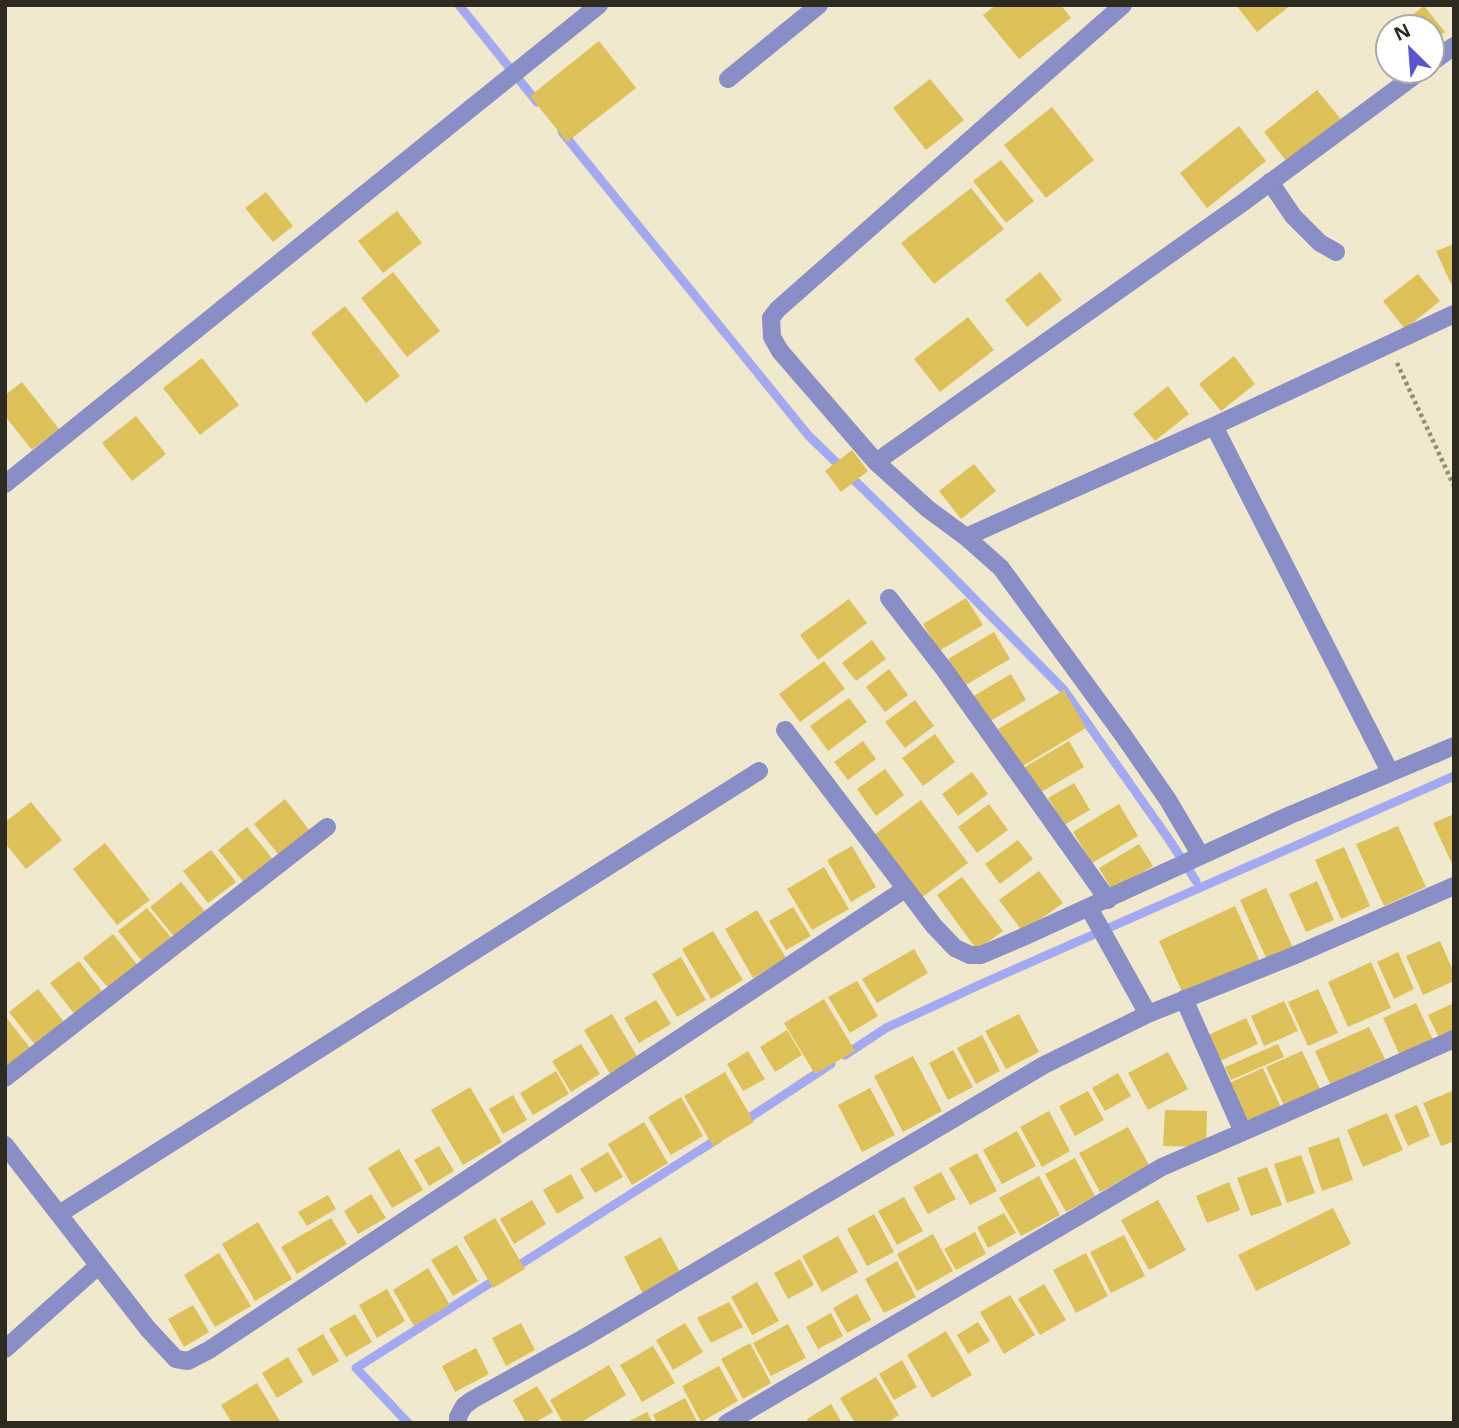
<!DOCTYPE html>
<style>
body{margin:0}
#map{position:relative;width:1459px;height:1428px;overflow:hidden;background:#f1e9cd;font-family:"Noto Sans",sans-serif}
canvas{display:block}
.frame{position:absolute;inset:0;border:7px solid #2d2a20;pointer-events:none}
.north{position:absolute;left:1375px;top:14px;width:70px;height:70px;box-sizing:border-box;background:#fff;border:2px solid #abaaa6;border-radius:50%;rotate:335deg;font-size:19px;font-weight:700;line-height:28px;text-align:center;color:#2d2a20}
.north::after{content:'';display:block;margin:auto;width:24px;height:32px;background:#5955cd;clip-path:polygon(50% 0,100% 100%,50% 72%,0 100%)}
</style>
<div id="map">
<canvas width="1459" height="1428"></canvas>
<div class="frame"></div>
<div class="north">N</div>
</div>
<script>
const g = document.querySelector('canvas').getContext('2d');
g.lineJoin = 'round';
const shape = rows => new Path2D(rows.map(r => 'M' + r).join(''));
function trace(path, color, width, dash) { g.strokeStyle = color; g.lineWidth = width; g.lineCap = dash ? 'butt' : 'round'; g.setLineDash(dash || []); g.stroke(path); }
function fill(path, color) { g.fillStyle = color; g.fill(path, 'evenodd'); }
trace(shape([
 [459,5,537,102],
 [562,132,808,435,935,559,1064,690,1168,838,1196,881],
 [845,1055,886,1028,988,981,1454,776],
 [743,1122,831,1064],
 [513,1269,719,1138],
 [408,1423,356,1368,498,1278]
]), '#a3aaf1', 9);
fill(shape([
 [996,5,1061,5,1071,18,1019,59,983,15],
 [1236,5,1291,5,1257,32],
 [1424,6,1445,32,1431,43,1431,28,1402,28,1399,25],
 [599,41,636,88,567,142,530,96],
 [930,79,964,120,926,150,893,108],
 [1317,90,1344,123,1290,166,1264,132],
 [1052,107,1094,160,1046,198,1004,145],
 [1239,126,1266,161,1207,208,1180,173],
 [1001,160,1034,201,1006,223,973,181],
 [971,188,1004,229,934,284,901,243],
 [266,192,293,226,273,242,245,208],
 [397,211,422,243,383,273,358,241],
 [1454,244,1454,283,1451,284,1436,251],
 [393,272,440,331,407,357,361,298],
 [1040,272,1062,300,1027,327,1005,300],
 [1418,274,1440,301,1405,329,1383,301],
 [345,306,400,376,366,403,311,333],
 [968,317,994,350,940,392,914,359],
 [1234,356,1255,384,1221,411,1199,384],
 [202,358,239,405,200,435,163,388],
 [22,382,59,429,32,450,5,416,5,395],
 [1168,386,1189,414,1155,441,1133,414],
 [136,416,166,454,132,481,102,443],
 [852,450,868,471,841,492,825,471],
 [974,464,996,491,961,519,939,491],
 [966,598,983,625,939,651,923,624],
 [849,599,867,623,818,660,800,635],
 [994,632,1010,659,964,686,948,659],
 [872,640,886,659,856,681,842,663],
 [824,661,845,689,800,722,779,694],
 [889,669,908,695,885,712,866,687],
 [1011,674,1026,700,987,723,972,697],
 [1064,690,1086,728,1021,767,998,729],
 [849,698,867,722,828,751,810,726],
 [915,700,934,726,905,748,885,722],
 [935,734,955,762,923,786,902,758],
 [863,741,876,759,848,780,834,762],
 [1069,741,1084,767,1036,795,1020,770],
 [885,769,904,795,876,816,857,789],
 [972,772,988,794,958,816,942,794],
 [1074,783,1090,810,1064,825,1048,798],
 [285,799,313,835,282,859,254,824],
 [921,800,968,863,921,898,874,835],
 [31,802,62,840,26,869,5,843,5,822],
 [989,804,1008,830,977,853,958,827],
 [1119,804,1138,836,1092,863,1073,832],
 [1454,814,1454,868,1433,823],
 [1398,826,1426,887,1384,906,1356,844],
 [247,827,275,862,246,885,218,850],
 [1018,840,1033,859,1000,884,985,864],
 [105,843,150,900,117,925,73,869],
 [1139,844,1153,866,1112,890,1099,868],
 [852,846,876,887,851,902,827,860],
 [1344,847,1370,906,1341,919,1315,860],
 [211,850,236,882,208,903,183,871],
 [824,867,849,909,812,930,787,889],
 [1039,871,1063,903,1023,932,999,900],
 [962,877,1003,931,977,950,937,895],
 [1317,881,1334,920,1306,932,1289,894],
 [181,882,207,914,176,939,150,907],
 [1266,888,1293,948,1267,960,1240,900],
 [1235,906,1260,962,1184,996,1159,941],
 [793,907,811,936,786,950,769,921],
 [147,908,174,941,145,965,118,931],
 [757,910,786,958,753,978,725,929],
 [713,931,743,980,711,999,682,949],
 [113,934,139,967,110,990,83,958],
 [1440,941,1454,973,1454,981,1423,995,1406,956],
 [914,949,928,973,877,1003,862,979],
 [1398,952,1414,989,1394,999,1377,962],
 [681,957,706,1000,677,1017,652,974],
 [79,961,104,994,76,1016,50,983],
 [1371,962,1391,1008,1348,1027,1328,982],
 [857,981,878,1016,850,1033,828,997],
 [38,989,65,1023,36,1046,9,1012],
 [1318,989,1338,1033,1308,1046,1288,1002],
 [824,999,855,1051,815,1074,784,1023],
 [656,1000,671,1024,639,1043,624,1018],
 [1284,1001,1298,1031,1264,1046,1251,1016],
 [1416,1003,1435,1044,1401,1058,1383,1018],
 [1454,1003,1454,1036,1441,1042,1428,1015],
 [612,1014,638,1058,610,1074,584,1030],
 [1019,1014,1039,1052,1006,1069,985,1031],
 [5,1016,31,1049,5,1069],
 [1246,1018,1258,1044,1218,1062,1206,1036],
 [1369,1027,1385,1059,1330,1084,1315,1051],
 [787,1030,802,1055,775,1072,760,1047],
 [982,1035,1000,1071,976,1084,957,1048],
 [581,1044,600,1074,571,1092,552,1061],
 [1278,1044,1284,1057,1231,1080,1225,1067],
 [953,1050,973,1087,948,1100,929,1063],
 [748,1051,765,1079,743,1091,727,1064],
 [1302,1051,1323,1095,1287,1112,1266,1067],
 [1168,1052,1188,1089,1148,1110,1128,1073],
 [913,1056,942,1111,903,1132,874,1076],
 [1263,1068,1283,1112,1247,1128,1227,1084],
 [556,1071,569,1094,533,1115,520,1093],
 [725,1072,754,1122,713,1146,684,1096],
 [1118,1073,1131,1096,1105,1111,1092,1088],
 [470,1087,502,1142,463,1165,431,1110],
 [870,1088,895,1135,862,1152,838,1105],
 [1088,1091,1104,1120,1075,1136,1059,1106],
 [1452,1091,1454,1141,1441,1146,1423,1103],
 [513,1095,527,1120,503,1134,489,1109],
 [681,1097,703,1136,671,1155,648,1117],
 [1417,1105,1430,1136,1408,1146,1394,1115],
 [1165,1110,1207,1111,1206,1147,1163,1146],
 [1049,1111,1070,1151,1042,1167,1020,1127],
 [1387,1113,1403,1150,1363,1167,1347,1130],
 [644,1122,668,1163,632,1185,608,1144],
 [1128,1127,1149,1165,1100,1192,1079,1153],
 [1017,1131,1036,1166,1002,1184,983,1150],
 [1339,1137,1353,1180,1322,1191,1308,1148],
 [439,1146,454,1171,429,1186,414,1160],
 [399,1149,423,1190,392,1208,368,1168],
 [608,1152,623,1177,595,1193,580,1169],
 [977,1153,997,1191,970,1205,949,1168],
 [1301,1155,1315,1193,1287,1203,1274,1164],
 [1075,1158,1095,1196,1066,1212,1045,1174],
 [1267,1167,1282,1205,1251,1216,1237,1178],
 [941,1172,956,1199,928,1214,913,1187],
 [571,1174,584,1198,557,1214,543,1190],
 [1039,1176,1060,1215,1021,1236,999,1198],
 [1229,1182,1240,1210,1207,1223,1196,1196],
 [371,1194,386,1218,358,1234,344,1211],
 [328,1195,336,1209,307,1226,298,1212],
 [904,1197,923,1231,897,1245,878,1211],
 [532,1200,546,1224,514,1244,500,1219],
 [1158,1200,1186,1250,1149,1270,1121,1220],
 [1333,1208,1351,1244,1256,1291,1238,1255],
 [1004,1213,1016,1233,988,1248,977,1227],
 [874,1214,894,1252,867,1266,847,1229],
 [331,1218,347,1244,297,1274,281,1247],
 [495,1218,525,1269,493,1288,463,1237],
 [258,1222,292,1279,255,1301,222,1244],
 [975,1232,986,1254,956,1270,944,1249],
 [933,1234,953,1271,917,1291,897,1254],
 [1124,1235,1145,1276,1111,1293,1090,1252],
 [838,1236,858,1272,822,1292,802,1256],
 [661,1237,681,1274,643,1294,624,1257],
 [457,1245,478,1281,453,1296,431,1260],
 [219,1253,251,1306,215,1327,184,1275],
 [1086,1253,1108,1296,1076,1313,1053,1270],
 [800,1259,814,1285,788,1299,774,1273],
 [897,1261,916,1297,884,1313,865,1279],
 [428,1268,450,1305,414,1326,393,1290],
 [757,1282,779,1321,752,1335,731,1297],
 [1044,1284,1066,1320,1040,1335,1018,1299],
 [387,1289,405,1321,377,1338,359,1305],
 [857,1294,871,1320,847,1333,833,1308],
 [1010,1295,1035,1335,1004,1354,980,1312],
 [729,1302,743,1327,711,1343,697,1318],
 [193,1305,209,1332,184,1347,168,1319],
 [831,1313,843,1336,818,1349,806,1327],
 [355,1314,372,1342,346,1357,329,1329],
 [978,1322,990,1341,968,1354,957,1335],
 [521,1323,535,1350,506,1366,492,1338],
 [685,1323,703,1352,673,1370,656,1340],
 [788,1324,806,1358,771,1376,753,1343],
 [946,1331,972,1375,932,1398,907,1355],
 [323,1334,339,1361,313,1376,297,1349],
 [750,1343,771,1383,743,1399,721,1359],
 [653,1346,675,1383,642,1402,620,1365],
 [476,1348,489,1374,455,1392,442,1366],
 [288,1357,303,1382,277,1398,262,1373],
 [902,1360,917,1387,894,1400,879,1374],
 [609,1365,626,1395,580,1423,563,1423,550,1400],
 [719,1366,738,1401,701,1422,682,1386],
 [876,1377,899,1415,887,1423,855,1423,840,1398],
 [257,1383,281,1423,232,1423,221,1405],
 [537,1386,553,1412,534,1423,526,1423,513,1400],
 [685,1398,698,1423,657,1423,653,1415],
 [831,1404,842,1423,809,1423,807,1419],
 [647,1412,653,1423,626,1423]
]), '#dfc159');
trace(shape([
 [1397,363,1454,486]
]), '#928d79', 4.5, [3.5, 3.5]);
trace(shape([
 [1270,182,1293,216,1320,243,1336,252]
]), '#898ec7', 18);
trace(shape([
 [1123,5,778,309,771,318,772,337,780,351,876,462,1241,204,1422,70],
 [1431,63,1454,46],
 [728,79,819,5],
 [1214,426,1390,772],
 [876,462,928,509,966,537,1001,568,1123,735,1168,800,1201,856],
 [5,484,599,5],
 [966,537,1214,426,1454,314],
 [889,598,944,669,1108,900],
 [785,730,934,926,955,948,970,955,981,955,1021,938,1288,816,1454,746],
 [1089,908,1148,1014],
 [1184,999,1243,1132,1454,1039],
 [5,1078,327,827],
 [5,1145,148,1329,176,1359,188,1361,209,1350,905,889],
 [59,1214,759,771],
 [5,1349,98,1266],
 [458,1423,458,1417,464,1406,472,1400,582,1339,1044,1065,1148,1014,1293,956,1454,886],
 [727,1423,1162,1167,1243,1132]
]), '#898ec7', 18);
</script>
